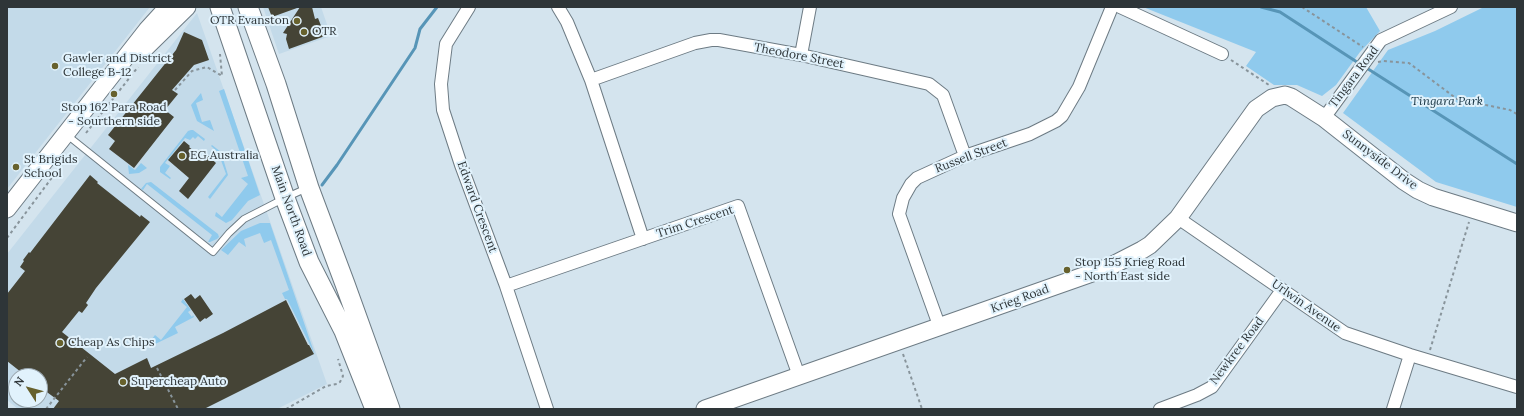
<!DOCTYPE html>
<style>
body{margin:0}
#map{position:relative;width:1524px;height:416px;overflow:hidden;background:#d4e4ee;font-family:Lora,serif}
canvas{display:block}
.frame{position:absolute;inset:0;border:8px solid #2e3538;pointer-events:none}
.north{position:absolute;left:8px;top:368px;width:40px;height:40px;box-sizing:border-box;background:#e1f2fc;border:1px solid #99a6ae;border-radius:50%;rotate:306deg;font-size:11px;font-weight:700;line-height:16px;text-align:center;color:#2e3538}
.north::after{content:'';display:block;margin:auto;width:14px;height:18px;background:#67612d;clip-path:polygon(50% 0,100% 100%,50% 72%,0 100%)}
</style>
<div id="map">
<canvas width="1524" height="416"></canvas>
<div class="frame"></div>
<div class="north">N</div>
</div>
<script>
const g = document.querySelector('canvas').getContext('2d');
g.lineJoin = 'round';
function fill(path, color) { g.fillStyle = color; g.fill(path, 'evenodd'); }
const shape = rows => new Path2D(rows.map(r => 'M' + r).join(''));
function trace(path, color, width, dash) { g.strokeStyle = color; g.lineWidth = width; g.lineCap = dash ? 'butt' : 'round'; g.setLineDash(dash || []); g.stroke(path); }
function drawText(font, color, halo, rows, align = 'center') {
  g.font = font + ' Lora,serif'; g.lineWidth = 4; g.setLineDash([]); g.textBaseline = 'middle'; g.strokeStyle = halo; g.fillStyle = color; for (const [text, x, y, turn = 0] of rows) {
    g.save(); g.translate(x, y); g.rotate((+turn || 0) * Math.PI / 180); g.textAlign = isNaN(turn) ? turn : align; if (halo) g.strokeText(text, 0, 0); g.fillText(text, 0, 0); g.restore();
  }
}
fill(shape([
 [7,7,150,7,7,189],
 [263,7,321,7,331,36,279,54],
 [197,13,327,384,277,409,18,409,7,400,7,254],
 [16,376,40,376,40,400,16,400]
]), '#c3dae9');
fill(shape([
 [1143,7,1366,7,1380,31,1360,52,1336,85,1322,96,1297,85,1274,85,1246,66,1256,52],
 [1484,7,1517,7,1517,207,1436,182,1343,113,1388,50,1435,31],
 [224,89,260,195,248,201,232,220,226,223,215,216,216,212,222,217,248,184,241,178,248,176,219,91],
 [201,93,203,100,196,103,202,122,210,120,214,131,197,121,191,105],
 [191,130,193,130,205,139,204,141,198,136,195,139,193,137,190,140,185,138,165,163,170,166,165,173,171,178,170,179,160,172,160,167,188,131],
 [212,145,221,152,228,175,210,199,208,197,226,174,218,152,211,146],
 [141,163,147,168,139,173,129,174,128,165,135,170],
 [151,182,218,234,219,237,217,239,210,242,208,242,212,235,147,184,143,190,141,189,146,183],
 [260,223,270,223,315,355,287,299,285,299,282,293,289,290,271,240,264,243,260,233,244,239,246,247,239,242,228,255,221,250,241,231],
 [183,299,191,310,188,312,192,317,193,315,194,317,175,327,178,333,151,346,149,343,155,335,161,340,187,307,181,302]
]), '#8fcaed');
trace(shape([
 [1261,7,1280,12,1360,64],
 [1365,67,1517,164],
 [322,185,337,165,415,48,420,29,437,7]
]), '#5795b7', 3);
fill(shape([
 [268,7,297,7,297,8,272,17],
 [300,7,312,7,315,19,318,18,325,36,289,49,286,39,287,34,283,33],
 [184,32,202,40,209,60,194,65,172,90,178,94,165,110,174,117,134,168,109,149,115,141,108,135,176,50],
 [184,141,190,146,189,147,204,159,207,155,216,163,188,199,179,191,189,178,168,160],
 [90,175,98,182,97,183,140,217,141,215,150,222,96,288,86,303,88,305,82,313,79,311,62,332,115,374,147,358,151,368,223,333,286,300,308,345,309,345,314,354,204,409,53,409,59,401,40,387,40,376,26,376,7,361,7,294,25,271,20,267,24,261,23,260,29,252,30,253],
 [191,294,195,299,200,295,213,314,206,319,205,318,200,322,184,299]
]), '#454436');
const lane = shape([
 [67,135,213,252,229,233,244,219,285,198,307,188]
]);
const street = shape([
 [469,7,446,44,441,84,443,110,461,165,506,286,547,409],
 [558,7,567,22,591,80,643,239],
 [1120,7,1222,54],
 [801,55,810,7],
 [591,80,695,43,711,40,719,40,801,55,929,84,943,95,965,156],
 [1324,118,1381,40,1451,7],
 [1178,218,1345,333,1410,355,1517,387],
 [506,286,738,206,799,376],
 [940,328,899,214,903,198,911,184,917,178,965,156,1030,134,1056,121,1062,116,1079,87,1112,7],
 [1160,409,1197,395,1212,387,1282,290],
 [1393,409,1410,355]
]);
const secondary = shape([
 [140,53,187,7],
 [7,209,147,30,168,7],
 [705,409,1075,279,1109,267,1142,250,1150,245,1178,218,1256,109,1272,98,1285,95,1291,97,1324,118,1404,181,1418,190,1433,197,1517,223]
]);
const primary = shape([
 [220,7,285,198,309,262,344,331,375,409],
 [248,7,276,84,309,188,345,284,390,409]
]);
trace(lane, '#6d7b84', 8);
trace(street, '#6d7b84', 14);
trace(secondary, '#6d7b84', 19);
trace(primary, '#6d7b84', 21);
trace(shape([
 [1302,7,1363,47],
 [1231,60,1269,85],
 [1378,62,1383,61,1409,63,1457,99,1510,110,1517,114],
 [175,90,192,71,207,67,222,76,220,54],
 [86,133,138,67],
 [7,238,68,156],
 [1430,350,1469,222],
 [903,354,922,409],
 [157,368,178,409],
 [46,409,87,357],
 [286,409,326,386,337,384,340,382,343,376,338,359]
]), '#88949b', 2, [3, 3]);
trace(lane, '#fff', 6);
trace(street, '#fff', 12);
trace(secondary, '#fff', 17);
trace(primary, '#fff', 19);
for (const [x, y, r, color] of [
 [297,21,4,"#67612d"],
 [304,32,4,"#67612d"],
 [55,66,4,"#67612d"],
 [114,94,4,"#67612d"],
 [182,156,4,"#67612d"],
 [16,167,4,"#67612d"],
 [1067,270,4,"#67612d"],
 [60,343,4,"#67612d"],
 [123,382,4,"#67612d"]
]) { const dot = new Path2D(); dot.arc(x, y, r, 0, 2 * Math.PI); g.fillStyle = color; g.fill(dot); trace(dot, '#e1f2fc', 1.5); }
drawText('12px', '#2e3538', '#e1f2fc', [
 ["OTR Evanston",289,21,"right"],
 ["OTR",312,32],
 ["Gawler and District",63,59],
 ["College B-12",63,73],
 ["Stop 162 Para Road",114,108,"center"],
 ["- Sourthern side",114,122,"center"],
 ["EG Australia",190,156],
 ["St Brigids",24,160],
 ["School",24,174],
 ["Stop 155 Krieg Road",1075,263],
 ["- North East side",1075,277],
 ["Cheap As Chips",68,343],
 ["Supercheap Auto",131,382]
], 'left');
drawText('12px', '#2e3538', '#e1f2fc', [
 ["Theodore Street",799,56,11],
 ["Tingara Road",1354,77,-53],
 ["Russell Street",971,156,-21],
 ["Sunnyside Drive",1380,160,37],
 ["Edward Crescent",477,207,70],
 ["Main North Road",291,211,70],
 ["Trim Crescent",695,222,-18],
 ["Krieg Road",1020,299,-20],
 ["Urlwin Avenue",1306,306,35],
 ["Newkree Road",1237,351,-53]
]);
drawText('italic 12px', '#143140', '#e1f2fc', [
 ["Tingara Park",1447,102]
]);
</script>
